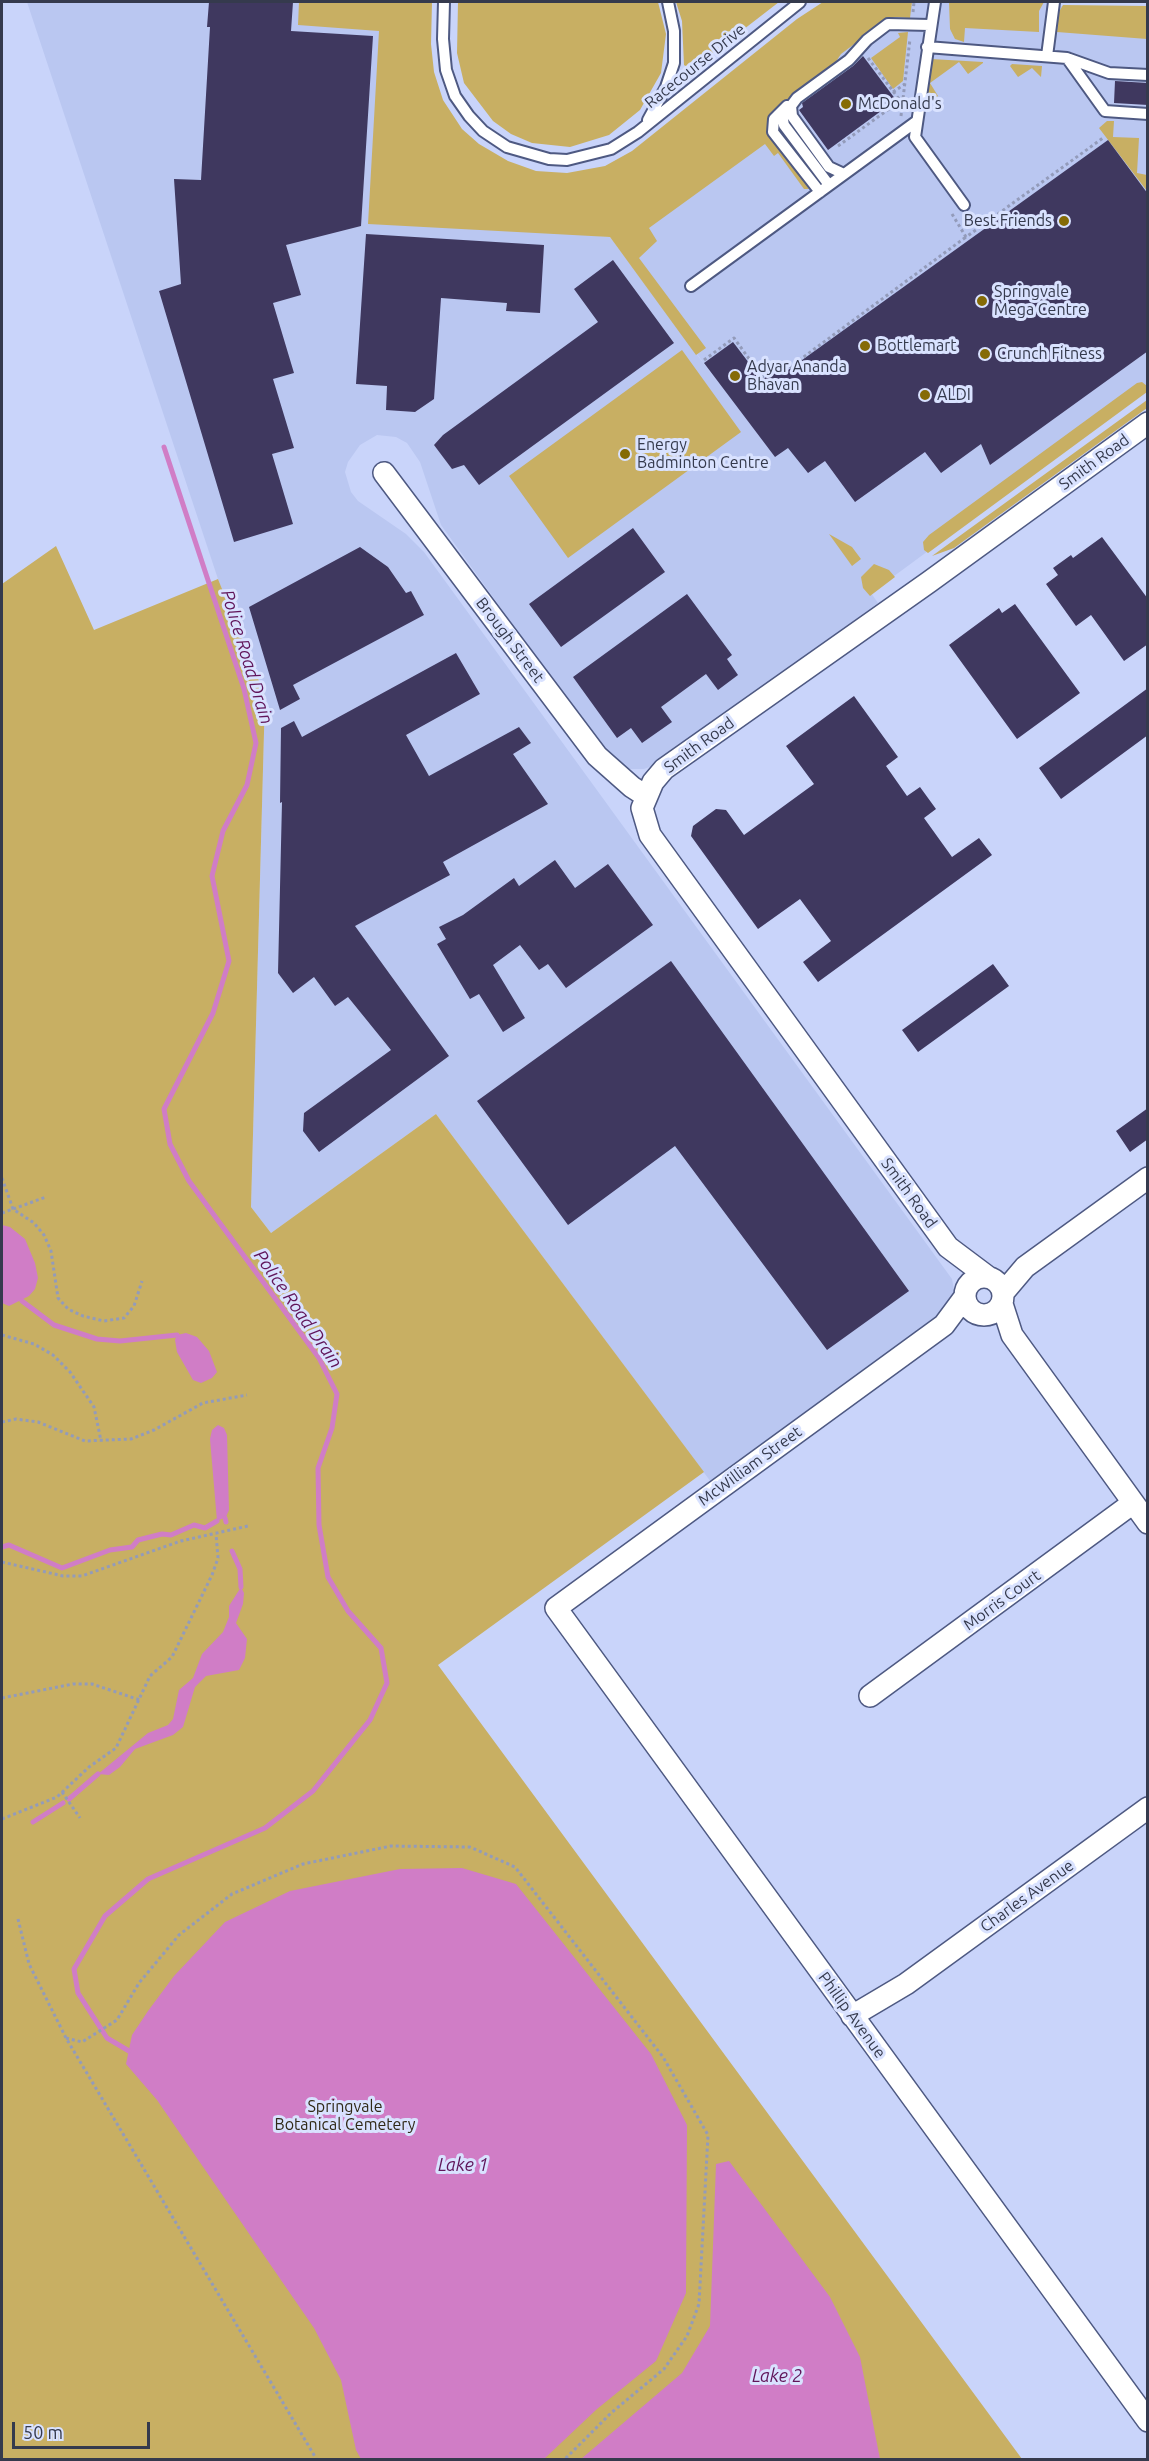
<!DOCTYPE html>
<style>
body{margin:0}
#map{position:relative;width:1149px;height:2461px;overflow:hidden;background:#c9d4fa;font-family:Ubuntu,sans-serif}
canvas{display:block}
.frame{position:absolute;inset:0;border:3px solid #353a4d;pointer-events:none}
.scale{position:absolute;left:12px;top:2422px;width:138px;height:27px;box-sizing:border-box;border:3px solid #353a4d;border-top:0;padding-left:8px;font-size:18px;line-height:21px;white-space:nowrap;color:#353a4d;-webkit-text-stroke:4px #d9e2ff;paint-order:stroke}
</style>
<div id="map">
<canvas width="1149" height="2461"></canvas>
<div class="frame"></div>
<div class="scale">50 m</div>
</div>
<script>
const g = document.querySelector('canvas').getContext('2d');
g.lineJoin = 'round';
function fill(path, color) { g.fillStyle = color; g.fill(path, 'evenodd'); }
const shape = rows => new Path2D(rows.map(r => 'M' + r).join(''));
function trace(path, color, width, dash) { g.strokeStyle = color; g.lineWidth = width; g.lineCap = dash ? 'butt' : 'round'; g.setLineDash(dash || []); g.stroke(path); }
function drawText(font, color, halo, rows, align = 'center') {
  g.font = font + ' Ubuntu,sans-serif'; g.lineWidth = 6; g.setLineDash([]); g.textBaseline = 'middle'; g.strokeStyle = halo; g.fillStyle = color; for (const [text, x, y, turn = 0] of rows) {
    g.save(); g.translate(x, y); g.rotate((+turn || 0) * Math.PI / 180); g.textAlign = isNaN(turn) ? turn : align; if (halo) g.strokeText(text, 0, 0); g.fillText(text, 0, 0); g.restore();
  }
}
fill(shape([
 [27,2,328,2,387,22,373,218,610,237,718,383,646,283,635,254,653,219,768,133,765,120,833,62,888,2,1044,2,1061,6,1147,6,1147,390,871,593,878,603,658,764,644,769,628,769,604,751,441,525,420,462,407,443,396,437,377,435,360,445,348,462,345,472,351,492,358,501,406,534,424,552,952,1279,955,1295,942,1314,711,1482,436,1114,271,1233,251,1207,265,696,218,579]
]), '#bac7f1');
fill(shape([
 [299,2,432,2,431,44,434,72,443,100,462,129,479,144,508,161,536,171,567,173,605,166,632,151,797,19,823,2,912,2,910,18,895,17,885,21,841,54,831,69,768,120,768,131,809,189,804,189,778,153,774,156,765,144,649,228,657,241,639,258,706,348,696,355,610,237,368,224,379,31,298,25],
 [458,2,658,2,666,34,661,73,640,110,609,135,570,147,532,143,511,134,493,121,464,83,457,53],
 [676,2,779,2,691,70,684,65,682,21],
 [949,2,1044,2,1039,11,1039,32,965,28,964,42,955,39,950,29],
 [1063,5,1147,6,1147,39,1057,32,1059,12],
 [908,32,903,81,893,89,871,58,900,37,898,33],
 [931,59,983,62,983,63,968,74,959,62,930,83,938,96,929,102,926,99],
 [1012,64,1042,66,1041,77,1032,68,1018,77,1010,66],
 [1107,121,1114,121,1113,137,1139,138,1137,173,1147,175,1147,191,1099,128],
 [682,350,741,432,568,558,509,476],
 [1142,382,1147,386,1147,392,928,553,924,550,923,542,929,535,1137,383],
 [1147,400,1147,408,954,548,932,556],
 [829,534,852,547,861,559,852,566],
 [56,546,94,630,218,579,265,696,251,1207,271,1233,436,1114,704,1472,438,1665,1022,2459,2,2459,2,584],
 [874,564,889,570,895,577,870,596,863,588,861,577]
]), '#c8af63');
fill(shape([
 [2,1225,10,1227,25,1239,35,1263,38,1278,35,1289,29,1296,9,1306,2,1303],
 [186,1333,197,1337,209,1351,217,1372,212,1378,201,1383,193,1380,177,1352,175,1340,177,1335],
 [218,1425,224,1428,227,1435,229,1510,226,1517,217,1521,210,1439,212,1430],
 [241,1587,244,1593,243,1604,236,1623,247,1639,245,1658,239,1670,206,1676,195,1687,183,1727,173,1735,135,1749,120,1767,109,1775,98,1774,148,1733,168,1725,173,1719,179,1690,193,1678,202,1654,223,1632,229,1617,229,1606],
 [462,1868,516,1884,651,2054,687,2125,686,2293,656,2361,597,2409,544,2459,361,2459,356,2450,341,2380,314,2328,157,2100,126,2064,132,2035,148,2011,174,1976,225,1922,290,1891,400,1869],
 [729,2161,830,2297,860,2357,880,2459,581,2459,682,2373,710,2326,716,2164]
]), '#d07dc6');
trace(shape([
 [22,1301,54,1325,97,1339,120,1341,177,1335],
 [225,1518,226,1522],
 [2,1547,9,1545,62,1568,110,1550,132,1547,138,1540,162,1534,171,1535,194,1525,205,1528,217,1521],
 [232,1551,240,1569,241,1587],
 [69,1799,98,1774],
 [33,1822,63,1803],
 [129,2051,107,2038,78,1993,74,1969,105,1916,148,1879,265,1828,313,1791,370,1720,387,1683,381,1648,348,1611,328,1577,319,1525,318,1468,332,1428,337,1394,319,1358,189,1181,170,1144,164,1109,213,1013,229,961,212,876,223,831,247,785,256,743,244,689,164,447]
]), '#d07dc6', 5);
fill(shape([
 [209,2,293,2,291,31,373,36,361,226,286,245,301,295,273,303,294,373,273,379,294,448,272,454,293,524,234,542,159,291,181,284,174,179,201,180,210,27,207,27],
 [863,56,896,100,828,150,799,110,803,107,802,103,853,66],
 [1115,81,1148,83,1148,105,1114,103],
 [1108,140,1148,194,1148,351,990,465,981,444,941,473,925,452,855,502,825,461,808,473,788,448,775,457,704,363,733,342,762,380,779,367,784,373],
 [366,234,544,245,540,313,506,311,507,303,441,298,434,399,415,412,386,410,387,386,356,384],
 [613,260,674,343,479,485,464,465,452,469,434,445,443,435,598,322,574,289],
 [633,528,665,572,561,647,529,604],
 [1102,537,1148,599,1148,644,1124,661,1091,615,1076,626,1046,584,1058,575,1053,568,1071,555,1073,558],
 [360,547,388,567,406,593,411,591,424,615,293,685,300,699,280,710,249,607],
 [687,594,732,655,727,659,738,675,718,690,706,674,661,707,672,722,642,743,631,728,617,738,573,677],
 [1015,604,1080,693,1017,739,949,645,999,608,1002,613],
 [456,653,480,694,406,735,429,776,519,727,531,743,513,754,548,804,443,862,450,875,355,926,449,1056,319,1152,303,1131,304,1113,391,1050,348,997,335,1006,314,977,293,993,278,973,282,802,280,803,281,728,294,721,302,737],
 [1148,688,1148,735,1061,799,1039,768],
 [854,696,898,757,886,766,907,796,920,787,936,809,924,818,952,857,979,838,992,855,818,982,803,962,831,941,800,899,758,929,691,836,693,826,716,809,726,810,744,835,814,784,786,746],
 [555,860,575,888,608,864,653,925,566,988,548,964,539,970,520,945,493,965,525,1018,503,1032,479,994,470,999,437,944,446,939,439,927,463,915,514,878,519,886],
 [671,961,909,1291,827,1350,675,1146,568,1225,477,1101],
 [993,964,1009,986,918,1052,902,1030],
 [1148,1108,1148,1139,1130,1152,1116,1131]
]), '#3f385f');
const lane = shape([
 [444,2,443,39,446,70,455,96,469,116,483,131,507,147,549,159,567,160,611,149,638,132,800,2],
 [935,2,915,137,964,205],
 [927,47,1067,58,1105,111,1148,114],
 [1047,56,1054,2],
 [1067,58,1109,73,1148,75],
 [787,106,774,119,773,132,820,192],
 [787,106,782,115,784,125,829,185],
 [648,120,666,87,674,63,674,31,668,2],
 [844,174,829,167,792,116,791,106,797,98,849,60,867,40,888,24,930,25],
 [691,286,917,121]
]);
const street = shape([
 [384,473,597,756,632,787,646,796],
 '965 1296a19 19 0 1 1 38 0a19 19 0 1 1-38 0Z',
 [988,1277,948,1247,650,835,642,808,653,782,664,769,929,582,1148,423],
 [1003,1293,1025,1267,1148,1178],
 [964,1298,944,1325,556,1608,1148,2421],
 [1002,1304,1012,1335,1148,1523],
 [870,1696,1133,1503],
 [852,2016,906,1984,1148,1808]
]);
trace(lane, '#4e5982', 14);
trace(street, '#4e5982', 24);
trace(shape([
 [913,12,914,2],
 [868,58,902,103],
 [893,92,905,84],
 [901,116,910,39],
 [838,146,900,101],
 [952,214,966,237,1103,138],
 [704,360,734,338,763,378,782,365,786,370,966,237],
 [2,1178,13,1209,34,1223,44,1235,51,1251,58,1298,68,1309,83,1316,104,1321,124,1318,134,1306,142,1281],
 [2,1213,46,1197],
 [2,1335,34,1344,53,1355,70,1372,94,1407,101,1441],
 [2,1422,16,1419,38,1422,85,1441,131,1439,154,1430,203,1403,247,1395],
 [2,1562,63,1576,82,1576,181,1541,248,1526],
 [2,1698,73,1684,92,1684,140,1700],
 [62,1792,80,1818],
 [2,1819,57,1797,89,1767,116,1748,150,1676,172,1657,212,1575,218,1558,216,1534],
 [18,1919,29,1964,66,2038,317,2460],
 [66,2038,82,2042,117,2020,139,1983,179,1935,232,1894,303,1864,391,1846,470,1847,515,1867,663,2057,708,2135,699,2304,687,2336,664,2369,611,2413,564,2460]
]), '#939bba', 3, [3, 3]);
trace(lane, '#fff', 10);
trace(street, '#fff', 21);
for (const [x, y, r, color] of [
 [846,104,6,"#856b06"],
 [1064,221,6,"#856b06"],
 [982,301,6,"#856b06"],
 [865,346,6,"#856b06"],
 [985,354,6,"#856b06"],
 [735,376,6,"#856b06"],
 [925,395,6,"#856b06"],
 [625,454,6,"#856b06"]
]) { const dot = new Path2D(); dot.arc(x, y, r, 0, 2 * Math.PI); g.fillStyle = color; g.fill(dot); trace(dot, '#d9e2ff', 2); }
drawText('16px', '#353a4d', '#d9e2ff', [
 ["Racecourse Drive",695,66,-39],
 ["Smith Road",1094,462,-36],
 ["Brough Street",510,640,53],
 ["Smith Road",699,745,-36],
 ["Smith Road",909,1193,54],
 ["McWilliam Street",750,1466,-36],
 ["Morris Court",1002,1600,-36],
 ["Charles Avenue",1027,1896,-36],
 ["Phillip Avenue",852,2015,54]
]);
drawText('16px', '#353a4d', '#d9e2ff', [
 ["McDonald's",858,104],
 ["Best Friends",1052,221,"right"],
 ["Springvale",994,292],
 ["Mega Centre",994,310],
 ["Bottlemart",877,346],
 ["Crunch Fitness",997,354],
 ["Adyar Ananda",747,367],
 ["Bhavan",747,385],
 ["ALDI",937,395],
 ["Energy",637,445],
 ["Badminton Centre",637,463]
], 'left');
drawText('16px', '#302916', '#d9e2ff', [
 ["Springvale",345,2107],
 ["Botanical Cemetery",345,2125]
]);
drawText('italic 18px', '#60155a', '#d9e2ff', [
 ["Police Road Drain",247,657,73],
 ["Police Road Drain",298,1309,55],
 ["Lake 1",463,2165],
 ["Lake 2",777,2376]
]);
</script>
